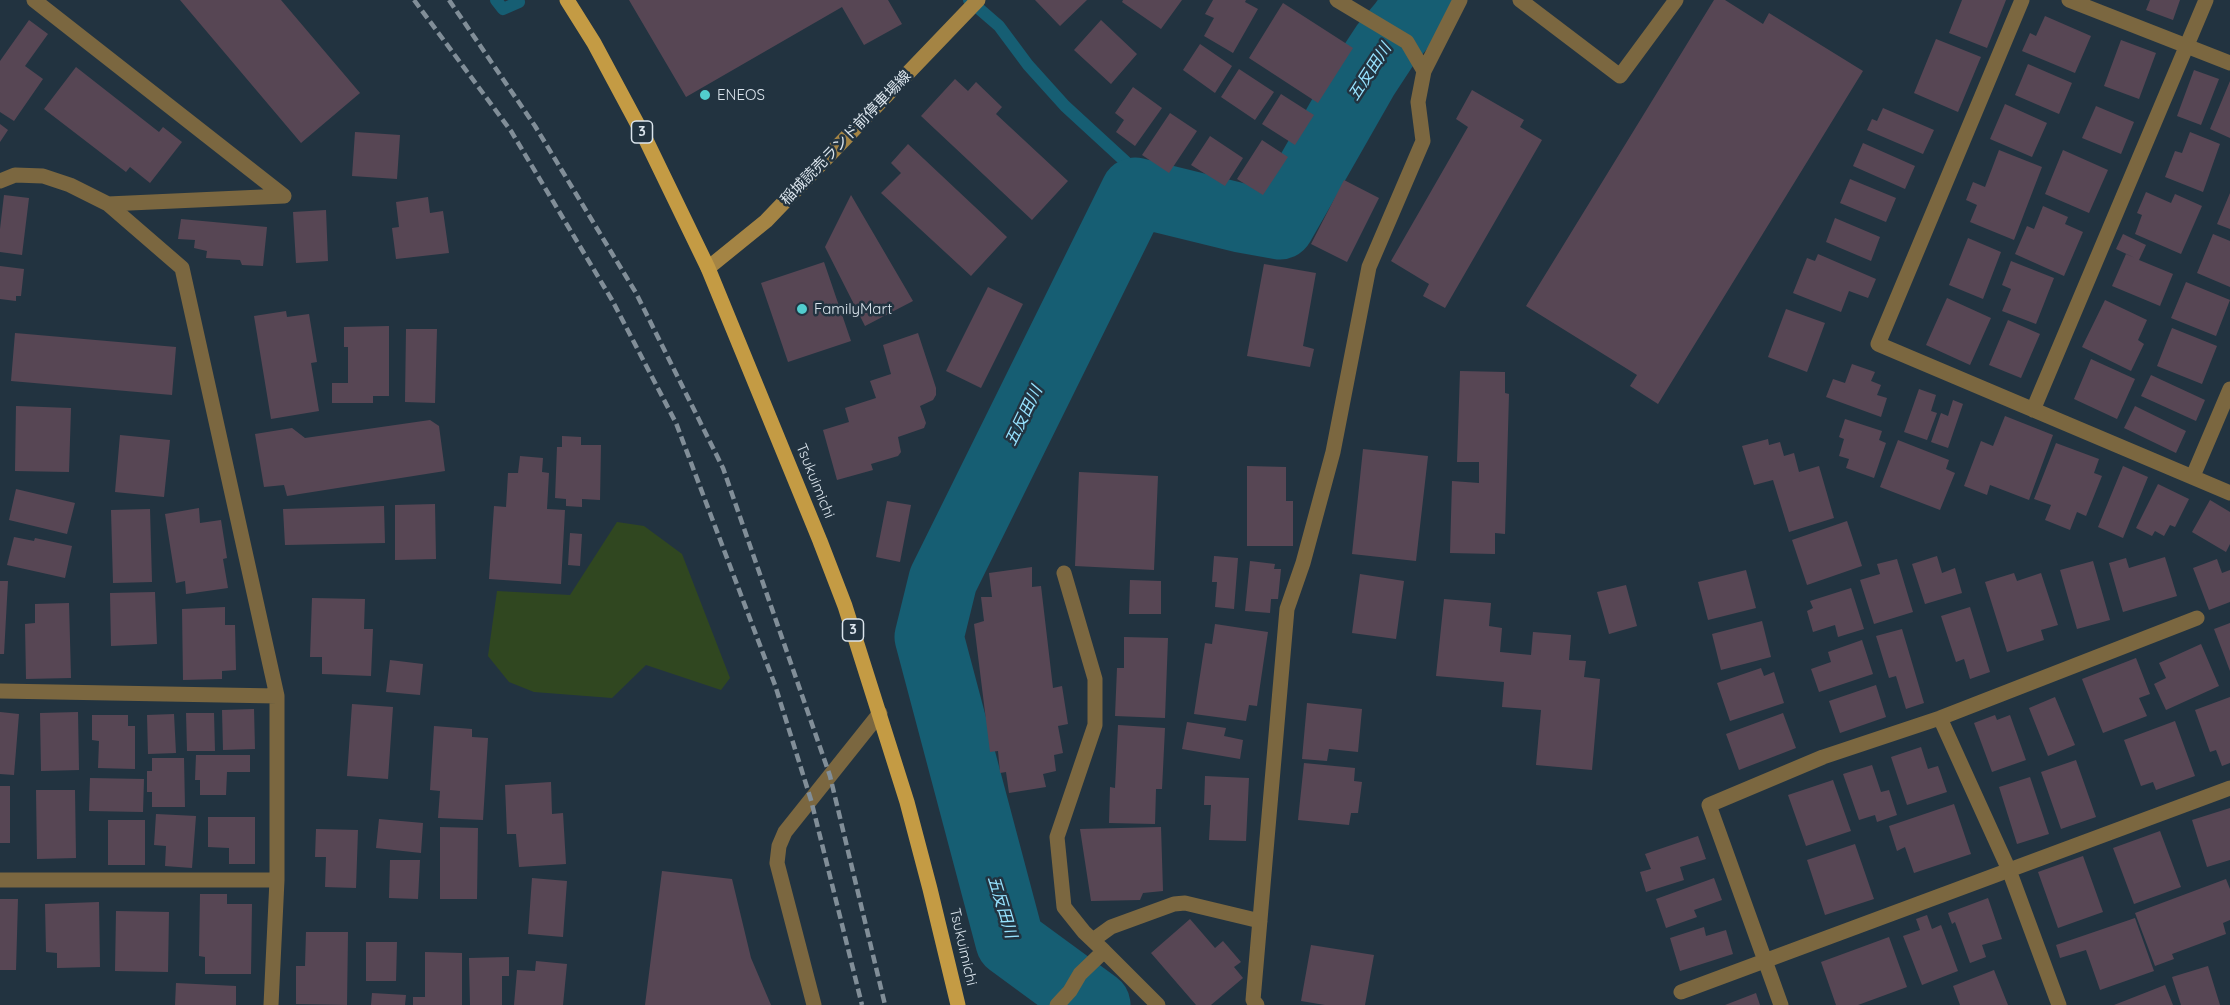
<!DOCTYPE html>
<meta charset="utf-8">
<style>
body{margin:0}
canvas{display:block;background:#223340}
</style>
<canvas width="2230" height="1005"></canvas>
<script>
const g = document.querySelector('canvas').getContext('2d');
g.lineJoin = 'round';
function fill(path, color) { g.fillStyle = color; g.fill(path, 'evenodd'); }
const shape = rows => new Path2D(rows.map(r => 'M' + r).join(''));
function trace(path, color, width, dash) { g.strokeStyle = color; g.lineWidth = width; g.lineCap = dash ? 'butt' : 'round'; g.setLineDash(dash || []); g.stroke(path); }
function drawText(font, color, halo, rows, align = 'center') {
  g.font = font + ' Quicksand,"Noto Sans JP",sans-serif'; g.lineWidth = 5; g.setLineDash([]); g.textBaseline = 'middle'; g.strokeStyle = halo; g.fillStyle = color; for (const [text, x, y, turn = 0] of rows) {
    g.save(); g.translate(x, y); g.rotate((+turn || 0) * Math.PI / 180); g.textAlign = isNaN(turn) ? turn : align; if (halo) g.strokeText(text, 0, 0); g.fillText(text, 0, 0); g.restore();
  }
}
fill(shape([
 [617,522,644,526,682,554,730,678,721,690,646,665,612,698,534,692,509,682,488,656,497,591,570,595]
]), '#304720');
trace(shape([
 [496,0,503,9,519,2],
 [969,0,999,26,1028,65,1065,106,1127,163,1135,192]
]), '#165e73', 12);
trace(shape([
 [1096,1005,1010,942,929,637,943,580,1135,192,1241,218,1280,225,1365,76,1386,44,1403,24,1420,0]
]), '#165e73', 69);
fill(shape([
 [180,0,281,0,360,93,301,143],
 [629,0,888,0,902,24,864,45,842,7,686,97],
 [1035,0,1087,0,1060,26],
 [1123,0,1182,0,1161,29,1122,2],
 [1213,0,1246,0,1245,2,1258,9,1233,53,1204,36,1214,18,1205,14],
 [1714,0,1725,0,1763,24,1769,13,1863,71,1658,404,1630,386,1637,375,1526,306],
 [1962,0,2006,0,1987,48,1949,33],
 [2150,0,2180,0,2173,20,2146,10],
 [1283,3,1353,48,1318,103,1249,58],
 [2045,16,2091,36,2075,73,2022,51,2030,33,2036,36],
 [29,20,48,34,25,66,43,79,14,121,0,112,0,61],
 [1101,20,1137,54,1111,84,1074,50],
 [1936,39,1981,57,1958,112,1914,93],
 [2121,40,2156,53,2139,99,2104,86],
 [1200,44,1232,66,1215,93,1183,70],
 [2028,64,2072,83,2059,114,2015,95],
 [76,67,159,132,163,127,182,142,150,183,130,167,126,172,44,109],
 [1239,69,1274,92,1255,120,1221,97],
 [2194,70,2219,79,2201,125,2177,116],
 [955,79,968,91,976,82,1002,107,996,114,1068,181,1032,220,921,116],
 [2230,81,2230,138,2210,129],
 [1133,87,1162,108,1135,146,1116,132,1124,120,1115,113],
 [1472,90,1524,120,1520,127,1542,140,1445,308,1423,296,1429,284,1391,261,1468,127,1456,119],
 [1281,94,1314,115,1295,145,1262,124],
 [2005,104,2047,123,2032,157,1990,139],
 [2096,106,2134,122,2121,154,2082,138],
 [1883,108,1934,130,1923,154,1867,130,1872,119,1877,121],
 [1170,113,1197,131,1169,173,1142,155],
 [0,124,8,130,0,142],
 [355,132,400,135,397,179,352,176],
 [2190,132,2220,144,2203,192,2165,177,2175,151,2182,153],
 [1210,136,1243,158,1225,186,1191,165],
 [1262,140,1288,157,1263,195,1237,179],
 [1863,143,1915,166,1905,189,1853,166],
 [908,144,1007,237,971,276,881,193,901,173,891,163],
 [1999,150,2042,167,2014,240,1970,222,1977,205,1966,200,1973,182,1985,187],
 [2063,150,2108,170,2089,213,2045,194],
 [1850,179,1896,198,1886,222,1840,203],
 [1344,180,1379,198,1347,262,1311,244],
 [2146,192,2171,203,2175,194,2202,206,2181,254,2135,234,2142,215,2137,213],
 [2230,193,2230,229,2217,224],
 [4,195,29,198,22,255,0,252,0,229],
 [851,195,913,301,865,326,825,247],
 [428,197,430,213,443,211,449,253,396,259,392,228,399,227,396,202],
 [2043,206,2068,217,2065,224,2083,232,2064,276,2015,254,2027,226,2034,229],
 [326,210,328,261,296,263,293,212],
 [1835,218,1880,237,1871,261,1826,242],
 [181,219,267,227,263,266,242,265,240,260,206,258,207,251,194,248,195,240,178,239],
 [2123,234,2146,245,2139,260,2173,274,2160,306,2112,286,2126,254,2135,258,2116,249],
 [2213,234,2230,241,2230,287,2197,273],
 [1968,238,2001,252,1983,299,1949,285],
 [1818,254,1876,279,1868,298,1849,291,1841,312,1793,293,1807,258,1815,261],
 [2011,261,2054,278,2036,324,2002,311,2011,289,2002,285],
 [824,262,851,341,788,362,761,283],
 [1264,264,1316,273,1303,346,1314,349,1310,367,1247,356],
 [0,266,24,269,21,296,16,296,16,301,0,299],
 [2186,282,2230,300,2216,336,2171,318],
 [988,287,1023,304,981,388,946,371],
 [1947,298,1991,318,1970,365,1926,345],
 [2105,300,2147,320,2138,340,2144,344,2131,371,2082,347],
 [1786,309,1825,323,1807,372,1768,357],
 [286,311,287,317,309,314,317,362,311,363,319,411,271,419,254,316],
 [2008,320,2040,334,2021,378,1989,365],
 [389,326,389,396,373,396,373,403,332,403,332,383,348,383,348,347,344,347,344,327],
 [2172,328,2217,346,2202,384,2157,366],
 [406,329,437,329,435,403,405,402],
 [15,333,176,347,172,395,11,381],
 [918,333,936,388,936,395,933,400,920,406,926,423,924,428,898,437,901,452,898,456,871,464,873,470,837,480,823,430,849,422,845,408,876,398,870,381,891,374,883,345],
 [2091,359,2135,379,2117,419,2074,399],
 [1852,364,1875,372,1871,381,1881,385,1877,395,1887,398,1881,417,1826,397,1833,379,1845,383],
 [1460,371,1505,372,1505,393,1509,394,1505,534,1495,533,1495,554,1450,553,1452,481,1479,483,1479,462,1457,462],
 [2151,375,2205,400,2196,421,2141,396],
 [1919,389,1936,395,1931,411,1937,413,1927,440,1904,432],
 [1953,400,1963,404,1948,448,1931,442,1941,413,1948,416],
 [16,406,71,408,69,472,15,471],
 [2135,406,2186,431,2176,453,2124,428],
 [2005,416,2053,435,2029,500,1990,485,1987,495,1964,486,1981,441,1993,446],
 [1845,419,1882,431,1879,440,1886,443,1874,478,1846,468,1849,459,1839,456,1844,439,1839,437],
 [430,420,439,426,445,471,287,496,284,485,264,487,255,434,292,428,305,438],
 [120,435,170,440,164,497,115,492],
 [562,436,581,437,581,445,601,445,600,500,582,499,582,507,566,506,566,499,555,498,557,447,562,447],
 [1768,439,1769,445,1780,442,1784,456,1794,453,1799,472,1819,466,1834,518,1789,532,1773,480,1754,485,1742,446],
 [1898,440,1949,460,1946,469,1955,473,1940,510,1880,487],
 [2056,443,2099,459,2094,473,2102,476,2086,516,2077,512,2070,530,2045,520,2051,505,2034,499],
 [1363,449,1428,456,1416,561,1352,554],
 [520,456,543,458,542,472,549,473,547,509,565,510,561,584,489,579,494,506,506,507,508,473,518,473],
 [1247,466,1286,467,1286,501,1293,501,1293,546,1247,546],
 [2123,466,2148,477,2123,538,2098,527],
 [1079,472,1158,476,1154,570,1075,566],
 [2158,484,2189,499,2175,527,2170,525,2164,536,2155,531,2152,536,2136,528],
 [16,489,75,503,67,534,9,520],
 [2210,500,2230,512,2230,544,2226,552,2192,532],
 [887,501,911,505,900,562,876,557],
 [435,504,436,559,395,560,395,505],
 [384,506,385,543,285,545,283,509],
 [199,508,200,523,221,520,227,558,223,559,228,588,186,594,185,581,176,583,165,514],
 [150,509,152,582,113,583,111,510],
 [1847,521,1862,566,1807,585,1792,540],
 [570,533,582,534,580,566,568,565],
 [14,537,34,541,35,538,72,546,65,578,7,565],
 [1214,556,1238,558,1234,609,1215,607,1217,582,1212,582],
 [1937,556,1942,573,1955,568,1962,593,1925,604,1912,564],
 [2165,557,2177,596,2123,612,2109,563,2126,558,2129,568],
 [1897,559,1913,612,1874,624,1860,580,1880,574,1877,564],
 [2217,559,2222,573,2230,570,2230,602,2209,610,2193,568],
 [1250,561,1275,564,1274,569,1281,569,1278,599,1271,599,1270,613,1245,611],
 [2093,561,2110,620,2077,629,2060,570],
 [1032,567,1032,587,1041,586,1053,688,1062,686,1068,724,1058,726,1063,753,1054,755,1056,771,1043,774,1046,787,1009,793,1006,772,1000,773,998,751,990,752,974,624,984,621,981,597,992,597,989,573],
 [1746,570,1756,608,1708,620,1698,582],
 [2014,573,2017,581,2041,573,2058,625,2041,630,2044,640,2007,652,1985,582],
 [1360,574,1404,581,1396,639,1352,633],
 [1130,580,1161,581,1161,614,1129,614],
 [0,581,8,581,4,654,0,654],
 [1626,585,1637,626,1609,634,1597,592],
 [1851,588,1864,629,1838,637,1835,625,1813,632,1807,611,1813,608,1810,601],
 [155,592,157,644,111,646,110,593],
 [312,598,365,599,364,629,373,629,371,676,322,674,322,657,310,657],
 [1444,599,1491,603,1489,626,1502,628,1500,652,1531,655,1533,632,1571,635,1569,660,1586,661,1584,677,1600,679,1592,770,1536,765,1541,710,1502,707,1504,682,1436,676],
 [69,603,71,678,26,679,25,624,35,623,35,604],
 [225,607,225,625,235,625,236,670,222,671,222,679,183,680,182,609],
 [1970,607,1990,672,1970,679,1964,659,1956,662,1941,616],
 [1762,621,1771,657,1721,670,1712,634],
 [2230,623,2230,671,2214,629],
 [1215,624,1268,632,1257,706,1249,705,1246,721,1194,714,1205,643,1212,644],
 [1902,629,1924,703,1906,709,1896,676,1889,678,1876,636],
 [1124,637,1168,638,1165,718,1115,716,1117,668,1124,668],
 [1862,640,1873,674,1819,692,1811,669,1831,662,1828,652],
 [2201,644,2219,686,2166,710,2154,684,2166,678,2159,663],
 [2136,658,2150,694,2139,698,2147,716,2103,733,2082,679],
 [390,660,423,664,420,695,386,692],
 [1761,668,1764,676,1774,672,1784,703,1730,721,1717,683],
 [1876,685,1886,717,1840,733,1829,701],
 [2055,697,2075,745,2048,756,2029,708],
 [2230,697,2230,763,2222,766,2216,750,2210,752,2195,710],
 [1307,703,1362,709,1358,752,1329,749,1327,761,1302,759],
 [352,704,393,707,388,779,347,776],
 [254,709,255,749,223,750,222,710],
 [0,712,19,714,14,775,0,774],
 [78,712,79,770,41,771,40,713],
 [186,713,214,713,215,751,187,751],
 [1783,713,1796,748,1739,770,1726,734],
 [174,714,176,753,148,754,147,715],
 [92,715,128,715,128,726,135,726,135,769,98,768,99,741,92,740],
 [1995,715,1997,720,2010,715,2026,760,1992,772,1974,723],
 [2175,721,2195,776,2156,790,2153,782,2141,786,2124,740],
 [1187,722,1226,728,1224,736,1243,740,1240,759,1182,749],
 [1118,725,1165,728,1162,789,1156,789,1155,824,1109,823,1110,787,1115,788],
 [434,726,472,729,472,737,488,738,483,820,438,818,440,791,430,790],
 [1921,747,1928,769,1938,766,1947,792,1907,805,1891,757],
 [196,755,250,755,250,772,227,772,226,795,200,795,200,780,195,780],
 [152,758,184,758,185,807,152,807,152,792,147,792,147,771,152,771],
 [2076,760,2096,817,2061,829,2041,772],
 [1304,763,1355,768,1354,781,1362,782,1358,813,1351,813,1349,825,1298,820],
 [1872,765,1881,792,1889,790,1897,815,1877,822,1875,815,1859,820,1843,774],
 [1205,776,1249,778,1246,841,1209,840,1211,805,1204,805],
 [2030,777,2049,834,2017,844,1999,787],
 [90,778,144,779,143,812,89,811],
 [1833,780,1851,831,1806,846,1788,795],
 [551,782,552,814,563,813,566,864,519,867,516,834,507,834,505,785],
 [0,786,10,786,10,843,0,843],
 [36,790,75,790,76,858,37,859],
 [1954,804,1971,854,1914,873,1905,847,1897,851,1889,826],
 [2230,808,2230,860,2207,867,2192,820],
 [156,814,196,816,192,868,165,866,166,846,154,845],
 [208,817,255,817,255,864,229,864,229,848,208,847],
 [379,819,423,823,421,853,376,848],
 [108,820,145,820,145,865,108,865],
 [440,827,478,828,477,899,440,899],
 [1161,827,1163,891,1143,893,1140,900,1091,901,1080,829],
 [316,829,358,830,356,888,325,887,326,857,315,857],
 [2160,831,2181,887,2134,904,2113,848],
 [1698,836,1706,859,1680,867,1684,880,1646,892,1640,872,1651,869,1645,854],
 [1855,844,1874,899,1825,915,1807,860],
 [2083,856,2103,912,2058,928,2038,872],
 [390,860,420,860,418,899,389,898],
 [662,871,732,879,751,958,771,1005,645,1005],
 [532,878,567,881,563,937,528,934],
 [1714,878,1722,900,1694,910,1697,917,1666,928,1656,899],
 [2226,879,2230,889,2230,920,2223,923,2226,934,2172,954,2174,959,2155,966,2135,913],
 [200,894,227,894,227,904,252,904,251,974,205,974,205,957,199,956],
 [1988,898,2002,939,1982,945,1986,957,1970,963,1955,922,1952,924,1948,913],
 [0,899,18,899,16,970,0,970],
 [99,902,100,967,57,968,57,953,46,952,45,904],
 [116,911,169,912,168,972,115,971],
 [1927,915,1932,929,1941,925,1958,971,1922,985,1903,936,1920,930,1916,919],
 [2135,918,2154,971,2100,990,2086,950,2060,958,2056,945],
 [1190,919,1215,948,1223,941,1241,962,1234,967,1243,978,1211,1005,1196,1005,1151,953],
 [1704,927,1706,936,1726,930,1733,954,1680,971,1670,938],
 [306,932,348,932,347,1005,296,1004,296,966,305,966],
 [1889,937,1907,987,1858,1005,1836,1005,1821,962],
 [366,942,397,942,396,981,366,981],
 [1311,945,1374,955,1365,1005,1325,1005,1301,1001],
 [425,952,462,953,462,1005,413,1005,413,997,425,997],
 [509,957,509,976,502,976,502,1005,470,1005,469,958],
 [536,961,567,964,563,1005,514,1005,517,970,535,971],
 [2208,966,2220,1005,2181,1005,2172,977],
 [1994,970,2008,1005,1960,1005,1953,986],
 [176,983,236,986,236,1005,175,1005],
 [2165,985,2173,1005,2114,1005],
 [372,993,406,995,405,1005,371,1005],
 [1756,993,1760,1005,1725,1005]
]), '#574654');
trace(shape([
 [34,0,284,196],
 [1337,0,1407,42,1424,71],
 [1520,0,1620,76,1676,0],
 [2022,0,1878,344,2230,493],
 [2069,0,2230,63],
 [0,181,15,175,43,176,70,185,108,204,182,268,277,696,277,880,271,1005],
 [108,204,284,196],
 [2033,410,2206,0],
 [2193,476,2230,389],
 [1064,573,1095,679,1095,725,1057,837,1064,907,1084,932,1104,951],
 [0,691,277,696],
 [1940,718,2009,870,2059,1005],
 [0,880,277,880],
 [1093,940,1111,927,1174,904,1185,903,1260,921],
 [1681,992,2230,788],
 [814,1005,777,863,779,846,785,832,880,713],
 [1057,1005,1070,991,1080,974,1104,951,1158,1005],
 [1257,1005,1253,1000,1287,609,1303,563,1333,452,1369,267,1423,141,1418,102,1424,71,1460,0],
 [1781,1005,1709,805,1823,757,1940,718,2197,618]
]), '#7b6740', 15);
trace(shape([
 [708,268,766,221,978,0]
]), '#a48444', 15);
trace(shape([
 [567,0,594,43,646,140,708,268,820,541,845,606,907,802,930,889,958,1005]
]), '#c49b44', 15);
trace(shape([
 [414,0,511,131,612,300,676,423,775,685,811,800,862,1005],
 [449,0,535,126,636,293,723,468,830,776,885,1005]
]), '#818e98', 4.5, [9, 4.5]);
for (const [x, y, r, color] of [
 [705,95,6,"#52cdce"],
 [802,309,6,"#52cdce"]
]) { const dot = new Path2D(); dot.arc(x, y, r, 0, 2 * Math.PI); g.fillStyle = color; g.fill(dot); trace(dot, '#223340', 2); }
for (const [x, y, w] of [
 [642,132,21],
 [853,630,21]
]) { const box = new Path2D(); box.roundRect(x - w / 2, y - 11, w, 22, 4.5); g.fillStyle = '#223340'; g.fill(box); trace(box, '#dbe5ed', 1.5); }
drawText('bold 14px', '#dbe5ed', null, [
 ["3",642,132],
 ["3",853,630]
]);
drawText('15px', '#dbe5ed', '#223340', [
 ["ENEOS",717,95],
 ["FamilyMart",814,309]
], 'left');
drawText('15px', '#dbe5ed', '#223340', [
 ["稲城読売ランド前停車場線",846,138,-46],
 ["Tsukuimichi",815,481,68],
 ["Tsukuimichi",963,947,77]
]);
drawText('italic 16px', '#97e3ff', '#223340', [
 ["五反田川",1370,72,-57],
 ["五反田川",1024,416,-64],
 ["五反田川",1002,907,73]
]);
</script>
